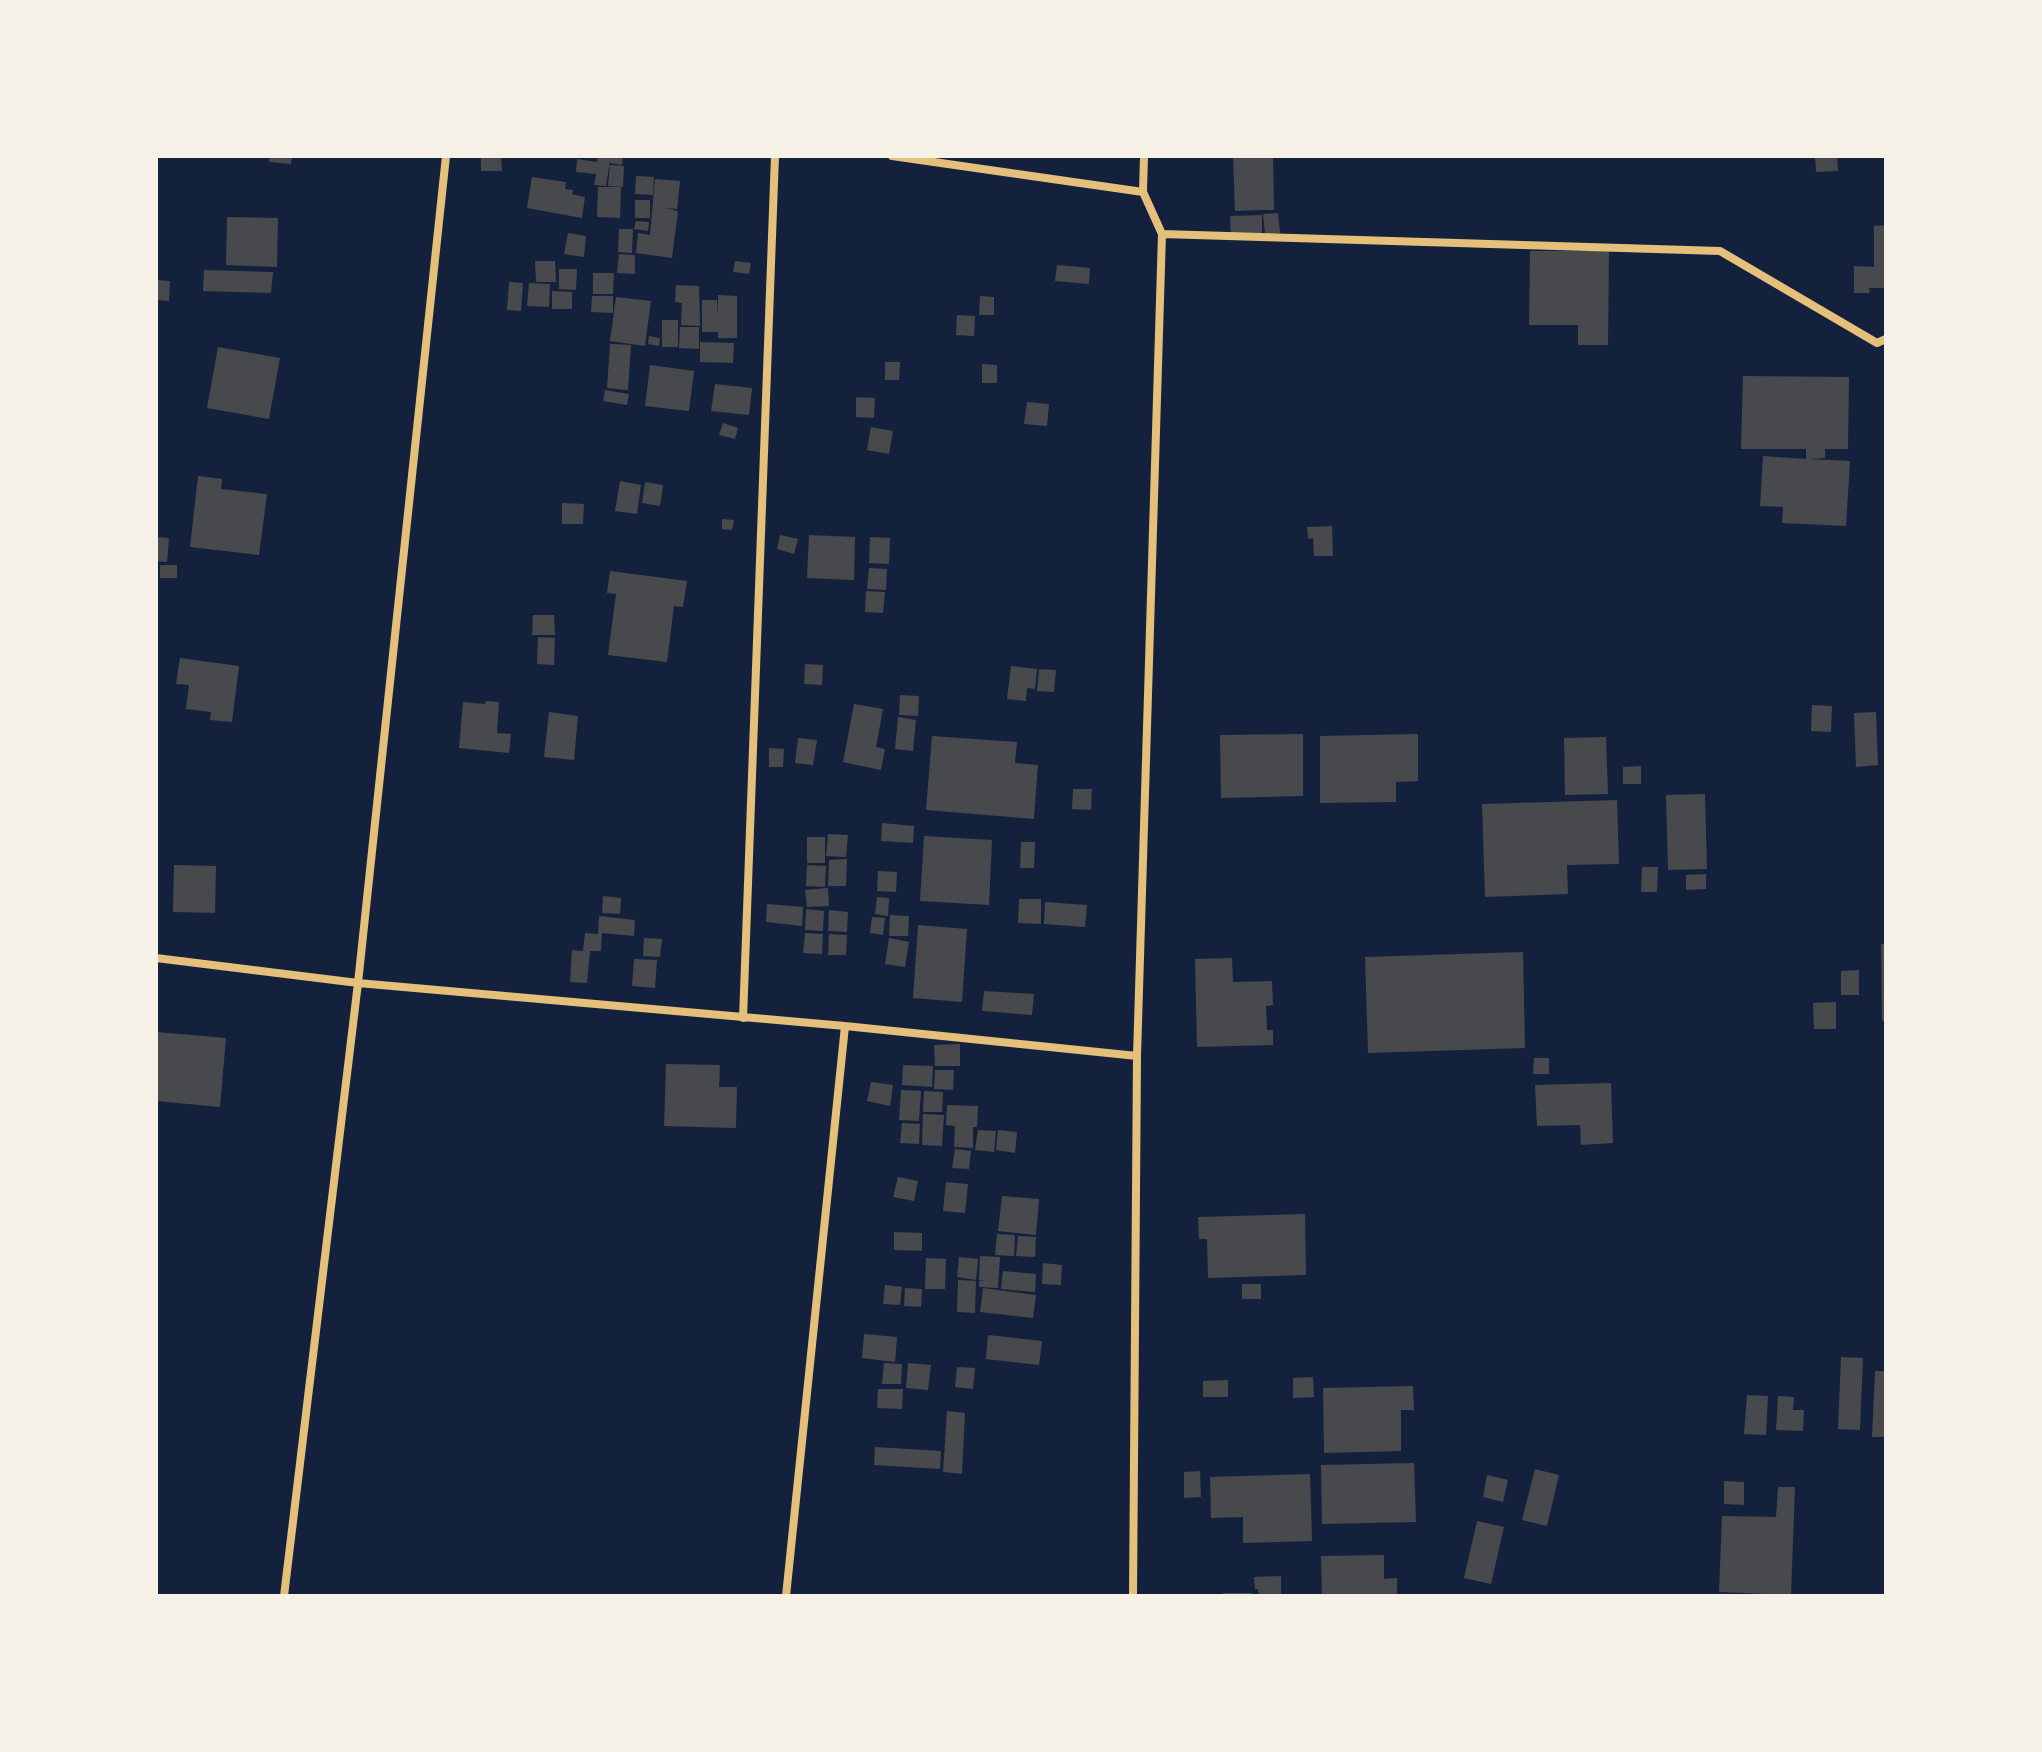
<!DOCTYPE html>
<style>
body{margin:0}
#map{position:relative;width:2042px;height:1752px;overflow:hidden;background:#14213d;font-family:Raleway,sans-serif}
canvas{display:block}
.frame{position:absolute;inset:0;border:158px solid #f6f1e7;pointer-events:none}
</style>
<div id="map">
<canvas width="2042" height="1752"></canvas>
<div class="frame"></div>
</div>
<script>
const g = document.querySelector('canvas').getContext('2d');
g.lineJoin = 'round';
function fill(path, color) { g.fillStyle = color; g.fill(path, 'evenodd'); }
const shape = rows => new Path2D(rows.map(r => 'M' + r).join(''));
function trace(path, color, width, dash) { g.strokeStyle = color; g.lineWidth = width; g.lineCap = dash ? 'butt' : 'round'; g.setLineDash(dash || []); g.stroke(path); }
fill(shape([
 [270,156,292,156,291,164,269,162],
 [481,156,501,156,502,171,481,171],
 [598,156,623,156,622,165,610,163,610,161,606,186,594,185,596,174,576,172,577,159,597,162],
 [1233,156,1273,156,1274,210,1262,210,1262,208,1262,210,1235,211],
 [1815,156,1837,156,1838,171,1816,172],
 [610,165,624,166,623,187,608,186],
 [636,176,654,177,653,195,635,194],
 [532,177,566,182,565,189,573,190,572,194,585,197,582,218,527,208],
 [655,179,680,181,677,209,665,208,678,211,672,258,636,253,638,233,650,235],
 [598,187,621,187,620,218,597,217],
 [635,200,650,200,650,218,635,218],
 [1278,213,1280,233,1265,235,1263,214],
 [1262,215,1262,235,1231,236,1230,216],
 [227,217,278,218,277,267,226,265],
 [636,221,649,222,648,231,634,229],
 [1886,225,1886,288,1869,288,1870,293,1854,293,1854,266,1874,267,1874,226],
 [619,229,633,229,632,253,618,252],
 [568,233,586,236,584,257,564,254],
 [1530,251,1609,251,1608,345,1578,345,1578,325,1529,325],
 [619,254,635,255,635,274,617,273],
 [535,261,555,261,556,282,536,282],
 [735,261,751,263,749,274,733,272],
 [1057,265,1090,268,1089,284,1055,281],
 [559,269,577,269,576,290,559,289],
 [204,270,273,272,271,293,203,291],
 [593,273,614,273,613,294,593,294],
 [156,280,170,281,169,301,156,300],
 [509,282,523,283,521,311,507,310],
 [529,283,550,284,549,307,527,306],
 [676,285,699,286,700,326,681,325,682,303,675,302],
 [552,291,572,292,572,309,552,309],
 [718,295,737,296,737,338,718,338,718,332,702,332,702,300,717,300,718,316],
 [592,296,613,296,613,313,591,312],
 [980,296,994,297,994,315,979,315],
 [616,297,651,301,645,346,610,341],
 [957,315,975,316,974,336,956,335],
 [662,320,678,320,678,347,662,347],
 [680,327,699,327,699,349,679,348],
 [649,336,660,338,659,346,648,344],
 [700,342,734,343,733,363,700,362],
 [610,344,631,345,628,390,607,388],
 [218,347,280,358,269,419,207,408],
 [885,362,900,362,899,380,885,380],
 [982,364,997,365,997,383,982,383],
 [650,365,694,371,689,411,645,406],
 [1743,376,1849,377,1848,449,1825,449,1825,458,1810,459,1850,461,1846,526,1782,523,1783,507,1760,506,1763,456,1806,459,1806,449,1741,449],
 [715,384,752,388,749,415,711,411],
 [605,390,629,394,627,405,603,401],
 [856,397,875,398,874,418,856,417],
 [1027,402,1049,404,1047,426,1024,424],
 [723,423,738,428,735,439,719,435],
 [871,427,893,431,889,454,867,450],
 [198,476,222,479,221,489,267,494,259,555,190,547],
 [620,481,641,485,637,514,615,511],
 [645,482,663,485,660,506,642,503],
 [562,503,584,504,583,524,562,524],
 [722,519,734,520,732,530,722,529],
 [1332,526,1333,556,1314,556,1313,538,1308,539,1307,527],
 [780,535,798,539,794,554,777,549],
 [809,535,855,537,854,580,807,578],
 [156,537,169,538,167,562,156,561],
 [870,537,890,538,889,564,869,563],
 [160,565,177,565,177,578,160,578],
 [869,568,887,569,886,590,867,589],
 [610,571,687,581,683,607,674,606,667,662,608,655,616,594,607,593],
 [866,591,885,592,883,613,865,612],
 [533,615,554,615,555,635,532,635],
 [538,637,555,638,554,665,537,664],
 [180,658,239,666,232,722,210,720,211,712,186,709,189,685,176,684],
 [805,664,823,665,822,685,804,684],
 [1011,666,1037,669,1035,689,1027,688,1026,701,1007,699],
 [1039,669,1056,670,1054,692,1037,691],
 [900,695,919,696,918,716,899,715],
 [486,701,499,702,497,733,511,734,509,753,459,748,463,702,485,704],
 [854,704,883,709,876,747,885,749,881,770,843,762],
 [1812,705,1832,706,1831,732,1811,731],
 [549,712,578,716,574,760,544,757],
 [1876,712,1878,765,1856,767,1854,713],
 [898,717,916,720,913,751,895,749],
 [1303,734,1303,796,1221,798,1220,735],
 [1418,734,1418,781,1396,782,1396,802,1320,803,1320,736],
 [932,736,1017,742,1015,763,1038,765,1034,819,926,810],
 [1606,737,1608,794,1565,795,1564,738],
 [798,738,817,740,813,765,795,763],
 [769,748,784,749,783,767,769,767],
 [1641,766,1641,784,1623,784,1623,767],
 [1073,789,1092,789,1091,810,1072,809],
 [1705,794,1707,869,1668,870,1666,795],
 [1617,800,1619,864,1567,865,1568,894,1485,897,1482,804],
 [882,823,914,826,913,843,881,841],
 [828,834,848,835,846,857,826,856],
 [924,836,992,840,989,905,920,901],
 [807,837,825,837,825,863,807,863],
 [1021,842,1035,842,1034,868,1020,868],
 [847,859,846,886,828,886,829,860],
 [174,865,216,866,215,913,173,912],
 [807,865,826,866,825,887,806,886],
 [1642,867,1658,867,1657,892,1641,892],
 [878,871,897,872,896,892,877,891],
 [1706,874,1706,889,1686,890,1686,875],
 [828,888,829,906,807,907,805,890],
 [603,896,621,898,620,914,602,913],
 [877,897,889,898,888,916,875,914],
 [1019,899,1041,899,1041,924,1018,923],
 [1045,902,1087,905,1085,927,1044,924],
 [767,904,803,907,802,926,766,922],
 [806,909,824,911,823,931,805,930],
 [829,910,848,912,847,932,828,931],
 [890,915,909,916,908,936,889,936],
 [599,916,635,920,634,936,602,933,601,951,590,951,587,983,570,982,572,950,583,951,585,933,598,934],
 [872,917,885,918,883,935,870,933],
 [918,925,967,929,962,1002,913,998],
 [805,933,823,934,822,954,803,953],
 [829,934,847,935,846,955,828,955],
 [644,938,662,939,660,957,643,956],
 [889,938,909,942,905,967,885,964],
 [1881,944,1886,944,1886,1020,1882,1021],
 [1523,952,1525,1048,1368,1053,1365,957],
 [1232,958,1233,982,1272,981,1273,1005,1266,1006,1267,1030,1273,1030,1273,1045,1197,1047,1195,959],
 [634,959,657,960,655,988,632,986],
 [1859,970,1859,995,1841,995,1841,971],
 [984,991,1034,994,1032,1015,982,1011],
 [1836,1002,1836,1029,1814,1029,1813,1003],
 [156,1032,226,1038,220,1107,156,1101],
 [960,1044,960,1066,935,1066,934,1045],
 [1534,1058,1549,1058,1549,1074,1533,1074],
 [666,1064,720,1065,719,1087,737,1087,736,1128,664,1126],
 [903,1065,933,1066,932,1087,902,1085],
 [935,1070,954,1070,953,1090,934,1089],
 [871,1082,893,1085,890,1106,867,1101],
 [1611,1083,1613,1143,1581,1145,1580,1125,1537,1126,1535,1085],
 [901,1090,921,1091,919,1121,899,1120],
 [924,1091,943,1092,942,1112,923,1112],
 [947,1105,978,1106,977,1127,973,1127,973,1148,954,1147,955,1126,946,1125],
 [923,1114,944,1115,942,1146,922,1145],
 [902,1123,920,1124,919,1144,900,1143],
 [978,1130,996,1131,994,1152,975,1150],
 [998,1130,1017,1132,1015,1153,996,1150],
 [955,1149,971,1151,969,1169,952,1168],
 [898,1177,918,1181,914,1201,893,1197],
 [946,1182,968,1184,965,1213,943,1211],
 [1002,1196,1039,1199,1036,1235,998,1231],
 [1305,1214,1306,1275,1208,1278,1207,1239,1199,1239,1198,1217],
 [894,1232,922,1233,922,1251,894,1250],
 [997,1234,1015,1235,1014,1256,995,1255],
 [1018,1236,1036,1237,1035,1257,1016,1256],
 [980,1256,1000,1257,998,1288,979,1287,979,1281,984,1280,979,1280],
 [959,1257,978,1259,976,1280,957,1277],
 [926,1258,946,1259,945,1289,925,1289],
 [1043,1263,1062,1265,1061,1285,1042,1284],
 [1003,1271,1036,1274,1035,1292,1001,1289],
 [958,1280,976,1281,975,1313,957,1312],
 [1242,1284,1261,1284,1261,1299,1242,1299],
 [885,1285,902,1287,900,1305,883,1304],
 [905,1288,922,1289,921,1307,904,1306],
 [983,1288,1036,1295,1033,1318,980,1312],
 [864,1334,897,1337,895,1362,862,1358],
 [988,1335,1042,1341,1039,1365,986,1359],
 [1841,1357,1863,1358,1860,1430,1838,1429],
 [884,1363,902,1364,901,1384,882,1384],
 [908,1363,931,1365,928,1390,906,1388],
 [957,1367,975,1368,973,1389,955,1387],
 [1875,1371,1886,1371,1886,1437,1872,1437],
 [1313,1377,1314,1397,1293,1398,1293,1378],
 [1228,1380,1228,1397,1203,1397,1203,1381],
 [1413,1386,1414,1410,1401,1410,1401,1451,1324,1453,1323,1388],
 [878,1389,903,1389,902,1409,877,1408],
 [1747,1395,1768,1396,1766,1435,1744,1434],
 [1778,1396,1794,1397,1793,1410,1804,1410,1803,1431,1776,1430],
 [947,1411,965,1413,962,1474,943,1472],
 [875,1447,941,1451,940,1469,874,1465],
 [1414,1463,1416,1522,1322,1524,1321,1465],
 [1535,1469,1559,1475,1547,1526,1522,1520],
 [1200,1471,1201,1497,1184,1498,1184,1472],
 [1310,1474,1312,1541,1243,1543,1243,1517,1211,1518,1210,1477],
 [1487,1475,1508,1480,1503,1502,1483,1497],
 [1724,1481,1744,1482,1744,1505,1724,1504],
 [1778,1487,1795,1487,1791,1595,1719,1592,1722,1516,1776,1517],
 [1477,1521,1504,1527,1491,1584,1464,1578],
 [1384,1555,1384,1579,1397,1578,1397,1596,1322,1596,1321,1556],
 [1281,1576,1281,1596,1259,1596,1258,1589,1255,1589,1254,1577],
 [1223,1593,1252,1593,1252,1596,1223,1596]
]), '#48494c');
trace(shape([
 [892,156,1143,192],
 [1162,234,1720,251,1877,343,1886,339],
 [156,958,358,983,845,1026,1137,1056],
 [743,1018,775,156],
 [284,1596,358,983,446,156],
 [786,1596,845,1026],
 [1133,1596,1137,1056,1162,234,1143,192,1144,156]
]), '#e5c07b', 8);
</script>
